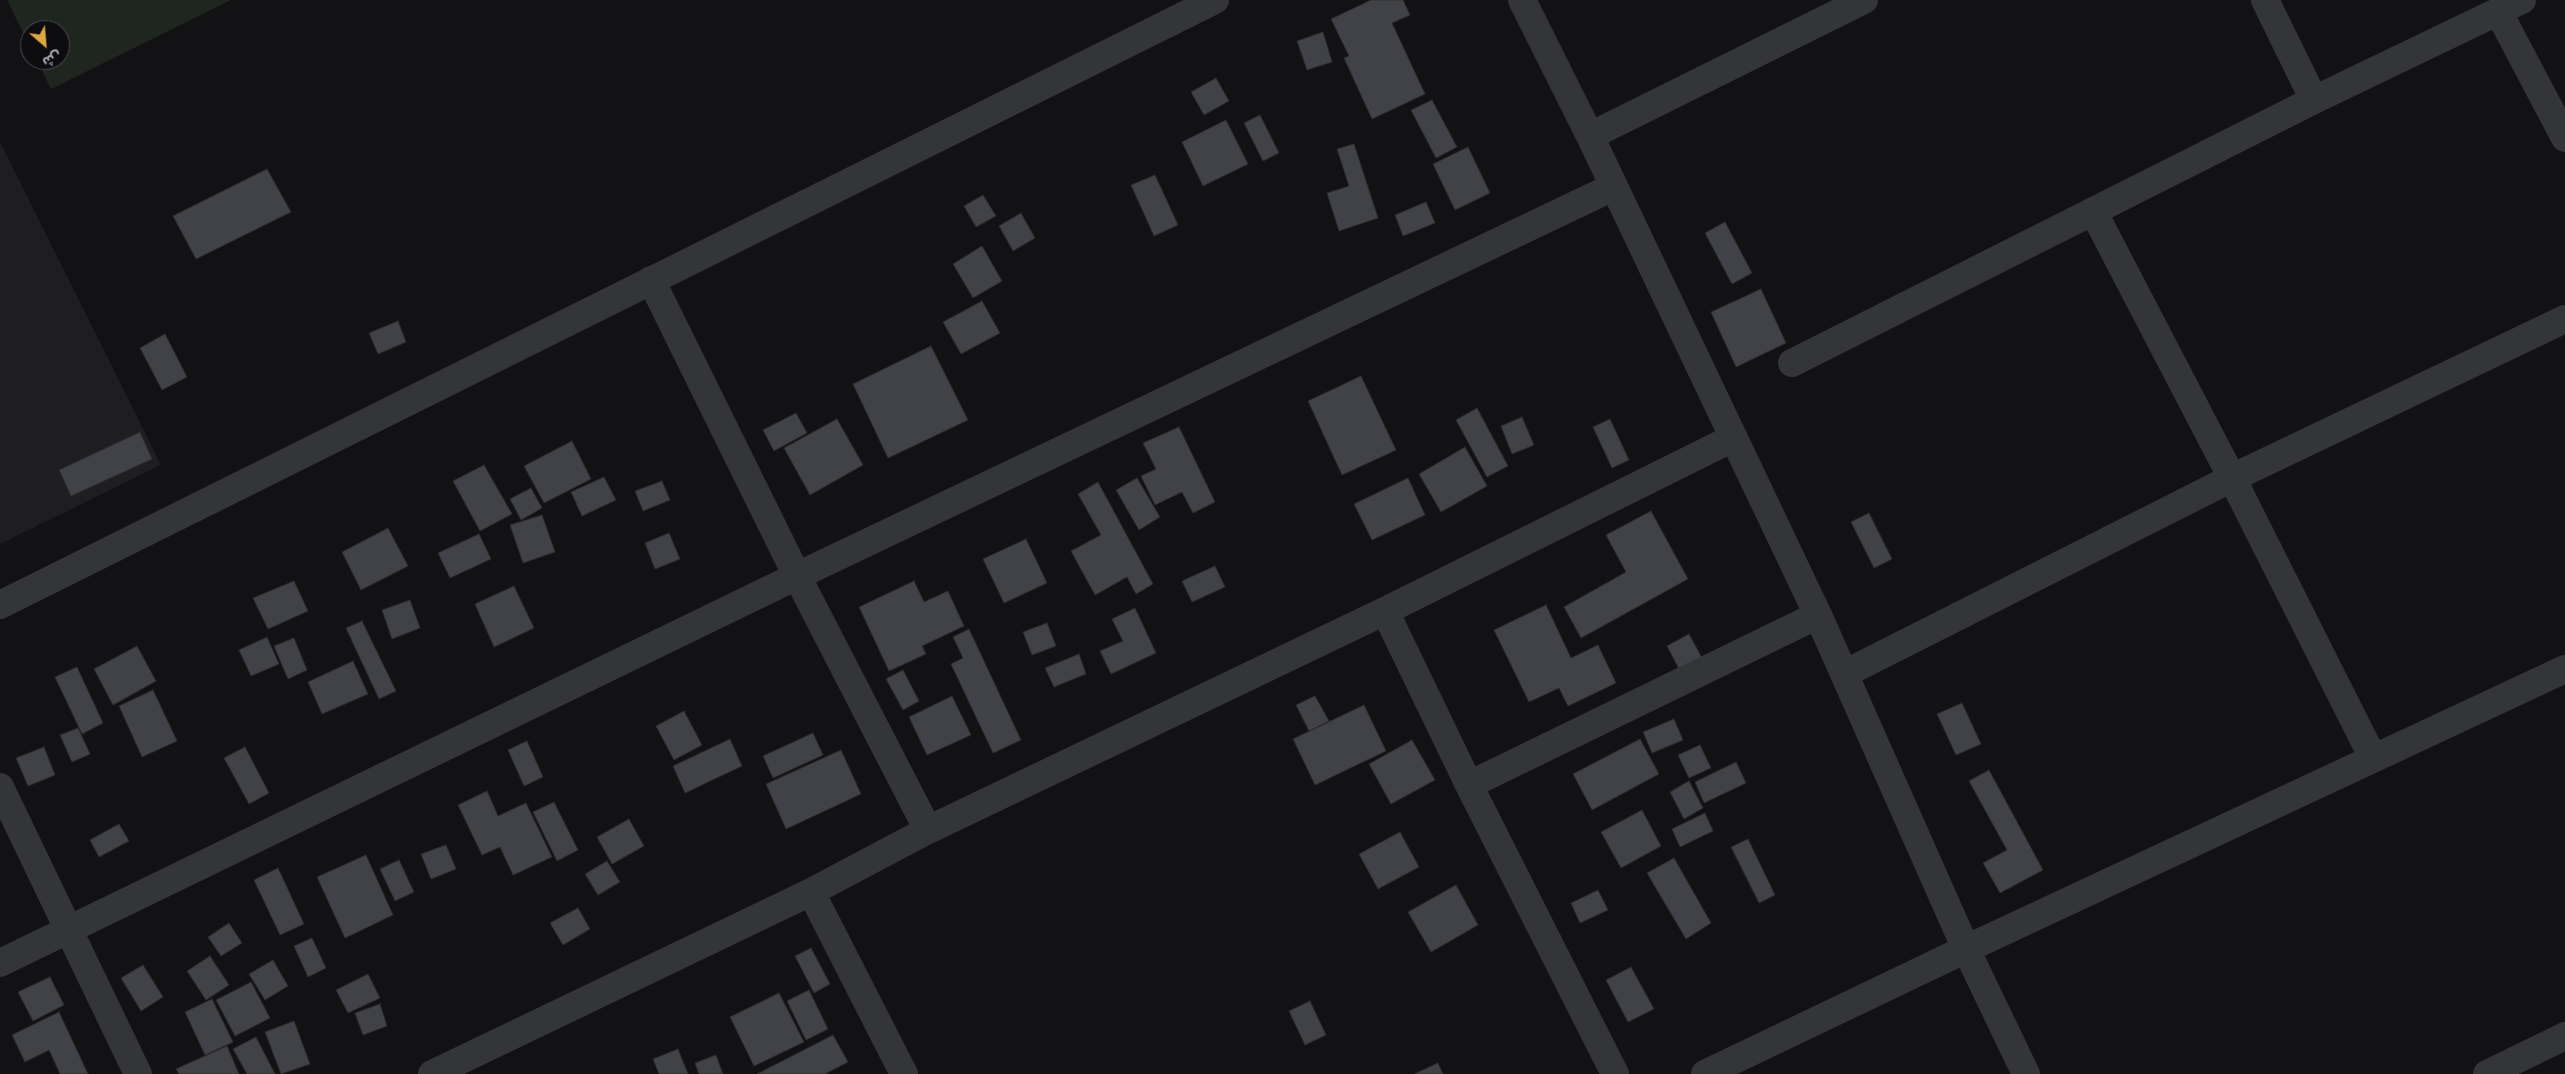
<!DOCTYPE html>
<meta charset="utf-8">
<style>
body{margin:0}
#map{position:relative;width:2565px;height:1074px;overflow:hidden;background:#121214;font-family:Overpass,"Noto Sans Arabic",sans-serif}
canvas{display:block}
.north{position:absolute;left:20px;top:20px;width:50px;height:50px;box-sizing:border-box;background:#0d0d0f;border:1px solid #4a4b51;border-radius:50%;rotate:153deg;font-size:14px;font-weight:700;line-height:20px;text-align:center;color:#a5a9b3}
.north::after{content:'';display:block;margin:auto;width:18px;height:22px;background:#dea840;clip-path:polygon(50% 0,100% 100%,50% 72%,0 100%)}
</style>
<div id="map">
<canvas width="2565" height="1074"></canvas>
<div class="north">ش</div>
</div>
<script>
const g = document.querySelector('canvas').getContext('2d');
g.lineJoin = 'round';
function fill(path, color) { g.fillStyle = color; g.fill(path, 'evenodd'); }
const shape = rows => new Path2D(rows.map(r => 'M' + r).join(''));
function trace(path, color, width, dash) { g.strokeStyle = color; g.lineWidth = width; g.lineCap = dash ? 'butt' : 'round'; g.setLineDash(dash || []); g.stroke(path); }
fill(shape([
 [0,142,161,465,0,544]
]), '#1e1e21');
fill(shape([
 [7,0,231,0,51,89,37,60,60,60,60,30,30,30,30,47]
]), '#1f2620');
const building = shape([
 [1371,0,1403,0,1410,15,1392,23,1425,94,1372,119,1344,58,1349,56,1331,19,1371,0],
 [1323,32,1332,62,1307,70,1297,41,1323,32],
 [1216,78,1229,101,1204,115,1191,92,1216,78],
 [1432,100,1457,147,1436,158,1411,110,1432,100],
 [1260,115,1279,153,1263,161,1244,123,1260,115],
 [1226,120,1248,164,1203,186,1182,142,1226,120],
 [1354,144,1378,218,1339,231,1327,193,1349,186,1337,149,1354,144],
 [1468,147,1490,193,1455,210,1433,164,1468,147],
 [267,169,291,212,196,259,173,216,267,169],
 [1155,175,1178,225,1154,236,1131,185,1155,175],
 [983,195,996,216,976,227,964,206,983,195],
 [1426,202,1435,223,1403,236,1395,215,1426,202],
 [1021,213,1035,238,1013,251,999,226,1021,213],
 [1725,222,1752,273,1732,284,1705,233,1725,222],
 [982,246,1002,281,973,298,953,264,982,246],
 [1761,289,1786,343,1736,367,1711,312,1761,289],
 [982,301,1000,333,961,354,943,322,982,301],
 [398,321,406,342,378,354,369,333,398,321],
 [165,334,187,377,162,390,140,348,165,334],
 [931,346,968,420,888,458,853,384,931,346],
 [1361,376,1396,450,1342,475,1308,401,1361,376],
 [1477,408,1508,466,1487,477,1456,420,1477,408],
 [796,413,807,433,774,451,763,430,796,413],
 [1522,417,1534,445,1512,454,1501,426,1522,417],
 [837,419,863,465,810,495,784,448,837,419],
 [1610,419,1629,460,1612,468,1593,427,1610,419],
 [1179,427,1215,502,1193,513,1182,492,1155,505,1141,476,1156,469,1143,443,1179,427],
 [140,432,152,459,71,496,59,470,140,432],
 [572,441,591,479,544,503,524,466,572,441],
 [1465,447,1487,486,1441,512,1419,474,1465,447],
 [484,465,512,514,480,531,453,481,484,465],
 [604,477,616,500,582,516,571,492,604,477],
 [1137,478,1160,517,1139,530,1116,490,1137,478],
 [1408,478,1425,515,1372,540,1354,504,1408,478],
 [662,481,670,500,643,511,635,491,662,481],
 [1098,482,1153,584,1136,594,1127,577,1095,595,1071,551,1101,535,1078,494,1098,482],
 [531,488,542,508,521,520,510,499,531,488],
 [1651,511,1688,579,1581,638,1564,607,1626,572,1606,535,1651,511],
 [1869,513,1892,559,1874,568,1851,522,1869,513],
 [542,515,555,552,523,563,510,525,542,515],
 [388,528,408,566,361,590,342,552,388,528],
 [669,533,680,559,655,569,645,543,669,533],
 [479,534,491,559,450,578,438,553,479,534],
 [1026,539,1047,583,1004,603,983,559,1026,539],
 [1215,566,1225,587,1192,602,1182,581,1215,566],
 [294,581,308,611,268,629,253,598,294,581],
 [914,581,924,602,948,591,964,626,922,646,926,654,889,671,859,607,914,581],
 [514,586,534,628,494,647,475,604,514,586],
 [410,600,420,628,392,639,382,610,410,600],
 [1546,605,1571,658,1598,645,1616,683,1568,706,1559,688,1529,702,1494,630,1546,605],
 [1135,608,1156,653,1111,674,1100,651,1123,641,1112,619,1135,608],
 [362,621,396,691,379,699,346,628,362,621],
 [1047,623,1056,646,1032,655,1023,632,1047,623],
 [969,629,1021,740,993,753,951,664,963,658,953,637,969,629],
 [1689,634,1711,675,1688,686,1667,646,1689,634],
 [267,637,279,664,251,676,239,650,267,637],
 [294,638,307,670,288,679,274,646,294,638],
 [137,646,156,681,113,705,94,669,137,646],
 [1079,654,1086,674,1054,687,1045,668,1079,654],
 [353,661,368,694,322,714,308,682,353,661],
 [77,667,103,723,82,734,55,677,77,667],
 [903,670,919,701,903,710,886,679,903,670],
 [153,690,177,741,142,757,119,706,153,690],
 [952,696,971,735,927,755,909,717,952,696],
 [1315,696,1329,721,1309,731,1296,705,1315,696],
 [1962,703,1981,744,1956,755,1937,714,1962,703],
 [1364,705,1386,751,1315,785,1293,739,1364,705],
 [684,711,702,745,674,760,656,726,684,711],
 [1674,719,1683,740,1652,753,1643,732,1674,719],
 [78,728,90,754,72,762,60,735,78,728],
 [813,733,823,755,773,778,763,756,813,733],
 [730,739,742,766,685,793,673,766,730,739],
 [1640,739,1659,774,1592,810,1573,774,1640,739],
 [1412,740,1435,780,1391,804,1369,764,1412,740],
 [527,741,543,777,524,786,508,750,527,741],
 [1700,745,1711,768,1689,778,1678,755,1700,745],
 [44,747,55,775,28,786,16,758,44,747],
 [245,747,269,793,249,804,224,758,245,747],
 [841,750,861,794,786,829,766,784,841,750],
 [1736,762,1746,783,1704,803,1695,782,1736,762],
 [1989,770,2043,870,2000,893,1983,863,2007,850,1969,781,1989,770],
 [1689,781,1703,808,1684,819,1670,792,1689,781],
 [487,791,498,816,526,803,552,857,513,875,500,847,482,855,458,805,487,791],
 [554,802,578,850,557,861,533,812,554,802],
 [1642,810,1661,846,1621,868,1601,832,1642,810],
 [1705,813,1713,831,1680,847,1672,829,1705,813],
 [629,819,644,846,612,864,597,837,629,819],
 [119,824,129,841,99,857,90,840,119,824],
 [1400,832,1419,867,1378,889,1359,854,1400,832],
 [1748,839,1775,895,1759,903,1731,847,1748,839],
 [446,845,456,869,431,879,421,854,446,845],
 [366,855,393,915,345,938,317,877,366,855],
 [1674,858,1711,923,1686,939,1647,873,1674,858],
 [399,860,414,892,395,901,380,869,399,860],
 [607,861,620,882,598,895,585,874,607,861],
 [278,868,304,924,280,935,254,880,278,868],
 [1456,885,1478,925,1431,952,1408,912,1456,885],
 [1598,890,1608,910,1580,923,1571,903,1598,890],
 [578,908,590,929,563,945,550,923,578,908],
 [229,923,242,943,221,956,208,937,229,923],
 [312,938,326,968,308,977,294,946,312,938],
 [811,948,830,984,814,993,795,956,811,948],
 [210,956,229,985,206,1000,187,971,210,956],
 [273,960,288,986,265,1000,249,974,273,960],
 [143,965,163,997,141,1011,121,978,143,965],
 [1631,967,1654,1009,1628,1022,1606,980,1631,967],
 [368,974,380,998,348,1013,336,990,368,974],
 [50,977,64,1005,33,1021,18,992,50,977],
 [251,982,270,1018,235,1036,216,1000,251,982],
 [809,990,828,1029,806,1040,787,1001,809,990],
 [779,993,804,1042,754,1066,730,1017,779,993],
 [212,999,233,1042,205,1055,185,1012,212,999],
 [1310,1001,1326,1035,1305,1045,1289,1011,1310,1001],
 [380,1004,387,1026,363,1035,355,1013,380,1004],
 [59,1012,88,1074,60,1074,49,1050,25,1062,12,1035,59,1012],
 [294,1021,310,1064,281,1074,265,1032,294,1021],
 [833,1035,848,1062,825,1074,757,1074,833,1035],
 [256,1037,275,1074,247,1074,233,1049,256,1037],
 [227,1046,239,1074,179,1074,176,1069,227,1046],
 [678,1049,688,1074,659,1074,653,1059,678,1049],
 [716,1055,723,1074,699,1074,695,1063,716,1055],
 [1438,1063,1443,1074,1414,1074,1438,1063]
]);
fill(building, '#414247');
trace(building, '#2d2d2f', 1);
trace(shape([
 [1522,0,1590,136,1818,615,1966,949,2026,1074],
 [2265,0,2314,100],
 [2498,11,2565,138],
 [1590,136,1864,0],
 [2093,211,2232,478,2373,758],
 [651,280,797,576,928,830],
 [1792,363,2314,100,2522,0],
 [0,605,1215,0],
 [1385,611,1469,785,1615,1074],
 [1844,674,2232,478,2565,319],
 [1469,785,1818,615],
 [0,787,138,1074],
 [811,892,904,1074],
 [0,963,797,576,1613,187],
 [432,1074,811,892,928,830,1385,611,1733,438],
 [1705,1074,1966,949,2565,669],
 [2487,1074,2565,1036]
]), '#343538', 28);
</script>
